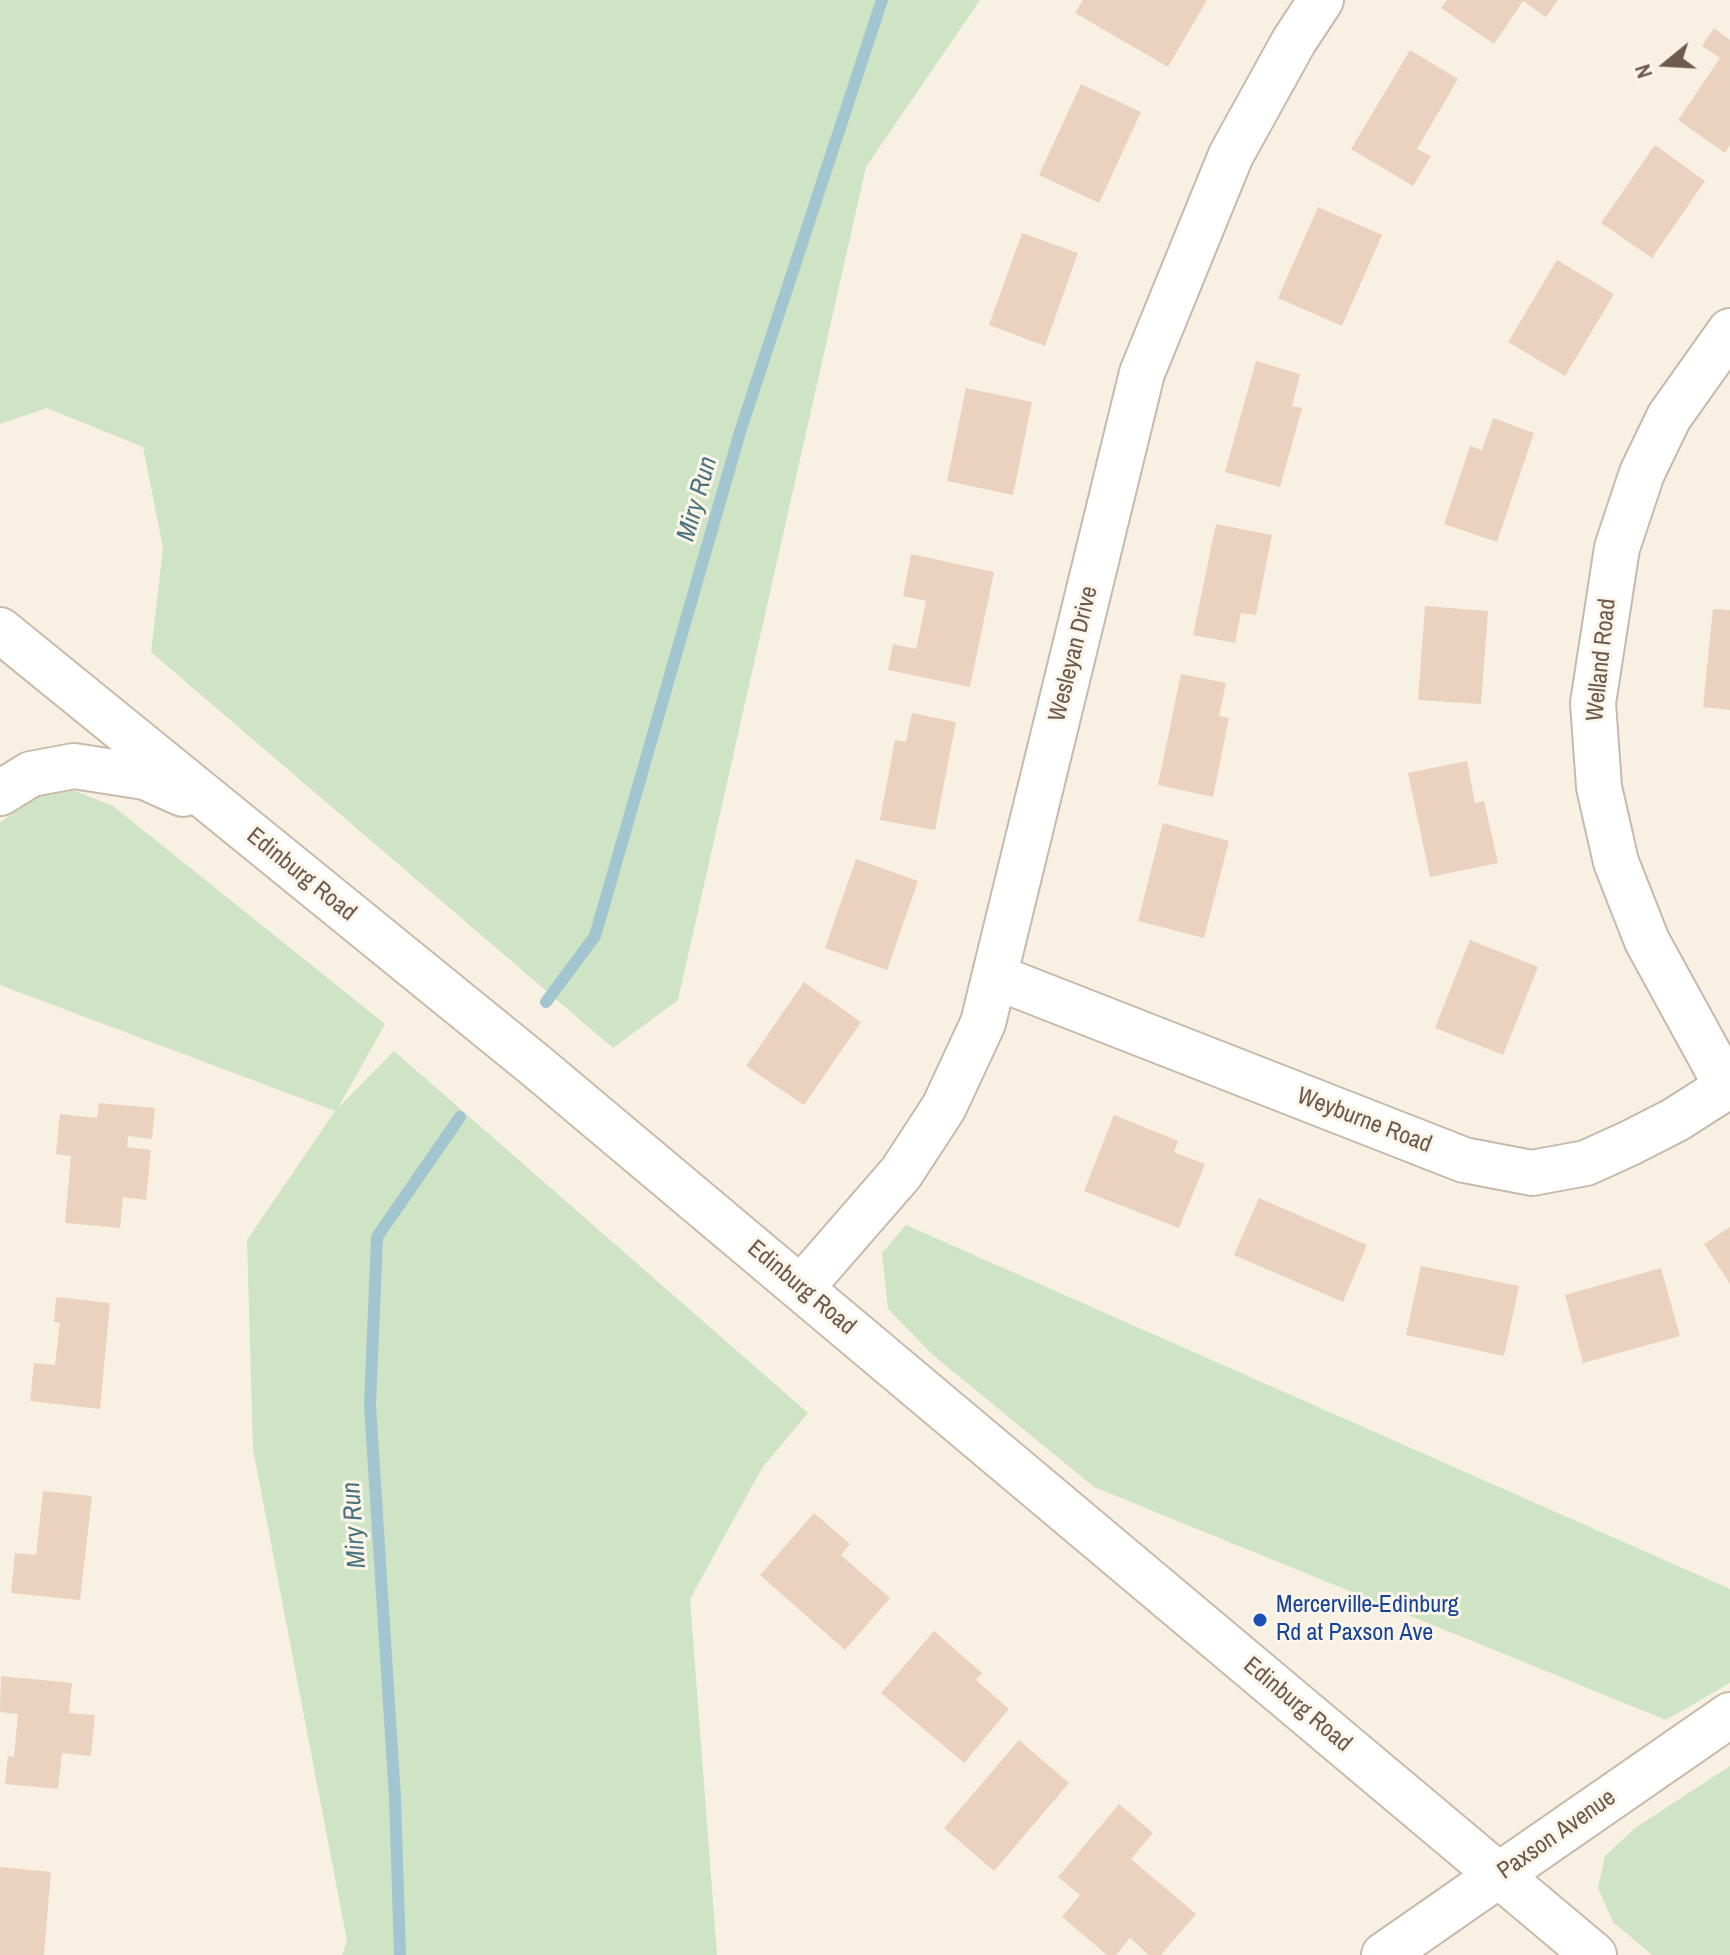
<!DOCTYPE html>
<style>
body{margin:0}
#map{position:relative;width:1730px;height:1955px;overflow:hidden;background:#f8f1e3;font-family:"Archivo Narrow",sans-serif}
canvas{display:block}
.north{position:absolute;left:1626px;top:24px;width:80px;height:80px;-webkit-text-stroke:6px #fcf5e9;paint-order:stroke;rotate:252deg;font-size:22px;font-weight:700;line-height:32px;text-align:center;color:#6d5a4d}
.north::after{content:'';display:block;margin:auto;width:28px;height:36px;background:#6d5a4d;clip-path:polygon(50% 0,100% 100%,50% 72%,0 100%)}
</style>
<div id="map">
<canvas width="1730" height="1955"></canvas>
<div class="north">N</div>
</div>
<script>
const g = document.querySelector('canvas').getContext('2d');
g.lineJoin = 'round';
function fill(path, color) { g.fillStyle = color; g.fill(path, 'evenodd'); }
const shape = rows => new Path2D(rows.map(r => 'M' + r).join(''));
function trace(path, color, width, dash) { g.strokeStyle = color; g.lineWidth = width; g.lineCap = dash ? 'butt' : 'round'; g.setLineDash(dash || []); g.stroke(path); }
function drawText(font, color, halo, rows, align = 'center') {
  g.font = font + ' "Archivo Narrow",sans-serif'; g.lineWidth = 6; g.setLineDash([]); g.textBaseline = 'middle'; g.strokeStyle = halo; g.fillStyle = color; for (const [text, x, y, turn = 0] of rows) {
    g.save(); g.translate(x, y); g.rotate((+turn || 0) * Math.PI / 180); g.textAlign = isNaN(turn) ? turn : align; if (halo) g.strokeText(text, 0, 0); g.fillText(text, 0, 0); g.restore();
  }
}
fill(shape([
 [0,0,980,0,866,167,678,1000,613,1048,151,652,163,548,143,447,47,408,0,424],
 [75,791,113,806,385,1024,338,1108,394,1051,808,1413,762,1468,690,1599,717,1955,342,1955,347,1941,253,1449,247,1240,335,1111,0,985,0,823,38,792],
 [906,1225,1730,1589,1730,1683,1666,1720,1094,1487,934,1356,888,1309,882,1253],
 [1730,1766,1730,1955,1652,1955,1613,1922,1598,1888,1605,1856,1635,1828]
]), '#cfe4c4');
trace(shape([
 [546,1002,595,936,740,432,882,0],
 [400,1955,395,1798,370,1405,377,1237,460,1117]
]), '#a2c6cf', 12);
fill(shape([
 [1083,0,1207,0,1168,67,1075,13],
 [1447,0,1558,0,1546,17,1523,1,1494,44,1441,8],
 [1714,28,1730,40,1730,145,1725,153,1678,120,1720,58,1702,46],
 [1410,50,1458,79,1417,149,1431,156,1413,186,1351,149],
 [1081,84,1141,112,1099,203,1039,175],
 [1655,145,1705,181,1652,258,1601,223],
 [1318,207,1382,235,1342,326,1278,298],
 [1022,233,1078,253,1045,346,989,325],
 [1557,260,1614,294,1565,376,1508,342],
 [1256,361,1300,374,1292,406,1302,408,1280,487,1225,472],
 [966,388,1032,402,1013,495,947,481],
 [1493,418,1534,433,1497,542,1444,524,1470,446,1482,450],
 [1216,524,1272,535,1256,615,1241,613,1235,643,1193,635],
 [911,554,994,572,970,687,888,670,893,644,916,649,926,601,903,596],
 [1425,606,1488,611,1481,704,1418,700],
 [1713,609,1730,610,1730,710,1703,707],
 [1181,674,1226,683,1219,716,1229,718,1213,797,1158,785],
 [912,713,956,722,935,830,880,820,895,740,906,742],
 [1467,761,1475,803,1484,801,1498,863,1430,877,1408,773],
 [1163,823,1229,841,1204,938,1138,921],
 [856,859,918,881,887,970,825,948],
 [1470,940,1538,967,1503,1055,1435,1028],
 [804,982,861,1022,804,1105,746,1066],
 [99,1103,155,1108,152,1139,128,1136,127,1147,151,1150,146,1200,123,1197,120,1228,65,1223,71,1156,56,1154,60,1114,97,1118],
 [1114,1115,1178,1141,1174,1152,1205,1164,1179,1228,1084,1191],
 [1259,1198,1367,1245,1343,1302,1234,1255],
 [1730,1227,1730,1284,1704,1244],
 [1421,1266,1519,1286,1504,1356,1406,1335],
 [1661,1268,1680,1336,1583,1363,1565,1295],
 [56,1297,110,1303,100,1409,30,1401,34,1363,55,1365,60,1323,54,1322],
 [43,1491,92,1496,80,1600,11,1593,15,1553,36,1555],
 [814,1513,850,1544,841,1555,890,1598,845,1650,760,1575],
 [934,1631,982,1673,976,1680,1009,1709,964,1763,881,1693],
 [1,1676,72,1683,69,1713,95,1715,91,1756,62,1753,58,1789,5,1784,8,1756,14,1757,18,1714,0,1712],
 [1019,1740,1069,1783,994,1871,944,1828],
 [1119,1804,1153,1833,1131,1859,1196,1914,1161,1955,1149,1955,1130,1938,1116,1955,1107,1955,1062,1917,1080,1895,1058,1877],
 [0,1867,51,1872,44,1955,0,1955]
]), '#ead2be');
const street = shape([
 [996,977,1464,1160,1532,1173,1586,1163,1630,1143,1675,1120,1730,1085],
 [1727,1087,1647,941,1616,862,1599,787,1593,703,1617,548,1642,473,1669,417,1730,331],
 [801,1288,901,1173,944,1107,983,1023,1142,373,1231,155,1294,41,1321,0],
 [1384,1955,1499,1875]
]);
const secondary = shape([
 [0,630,535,1065,1594,1955],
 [0,793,31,774,74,766,145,777,183,794],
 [1499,1875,1730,1715]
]);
trace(street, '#c7b9ac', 48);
trace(secondary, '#cabaaa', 48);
trace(street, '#fff', 44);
trace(secondary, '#fff', 44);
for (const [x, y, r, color] of [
 [1260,1620,8,"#1a4fb4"]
]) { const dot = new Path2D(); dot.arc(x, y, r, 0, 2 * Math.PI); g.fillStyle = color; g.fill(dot); trace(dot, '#fcf5e9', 3); }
drawText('24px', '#6d5a4d', '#fcf5e9', [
 ["Wesleyan Drive",1074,654,-76],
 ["Welland Road",1602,660,-84],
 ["Edinburg Road",301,875,39],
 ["Weyburne Road",1364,1121,21],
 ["Edinburg Road",801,1288,40],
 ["Edinburg Road",1297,1705,40],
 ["Paxson Avenue",1557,1835,-35]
]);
drawText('24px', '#164399', '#fcf5e9', [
 ["Mercerville-Edinburg",1276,1606],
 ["Rd at Paxson Ave",1276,1634]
], 'left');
drawText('italic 26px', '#4a737e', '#fcf5e9', [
 ["Miry Run",698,499,-74],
 ["Miry Run",355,1525,-94]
]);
</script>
